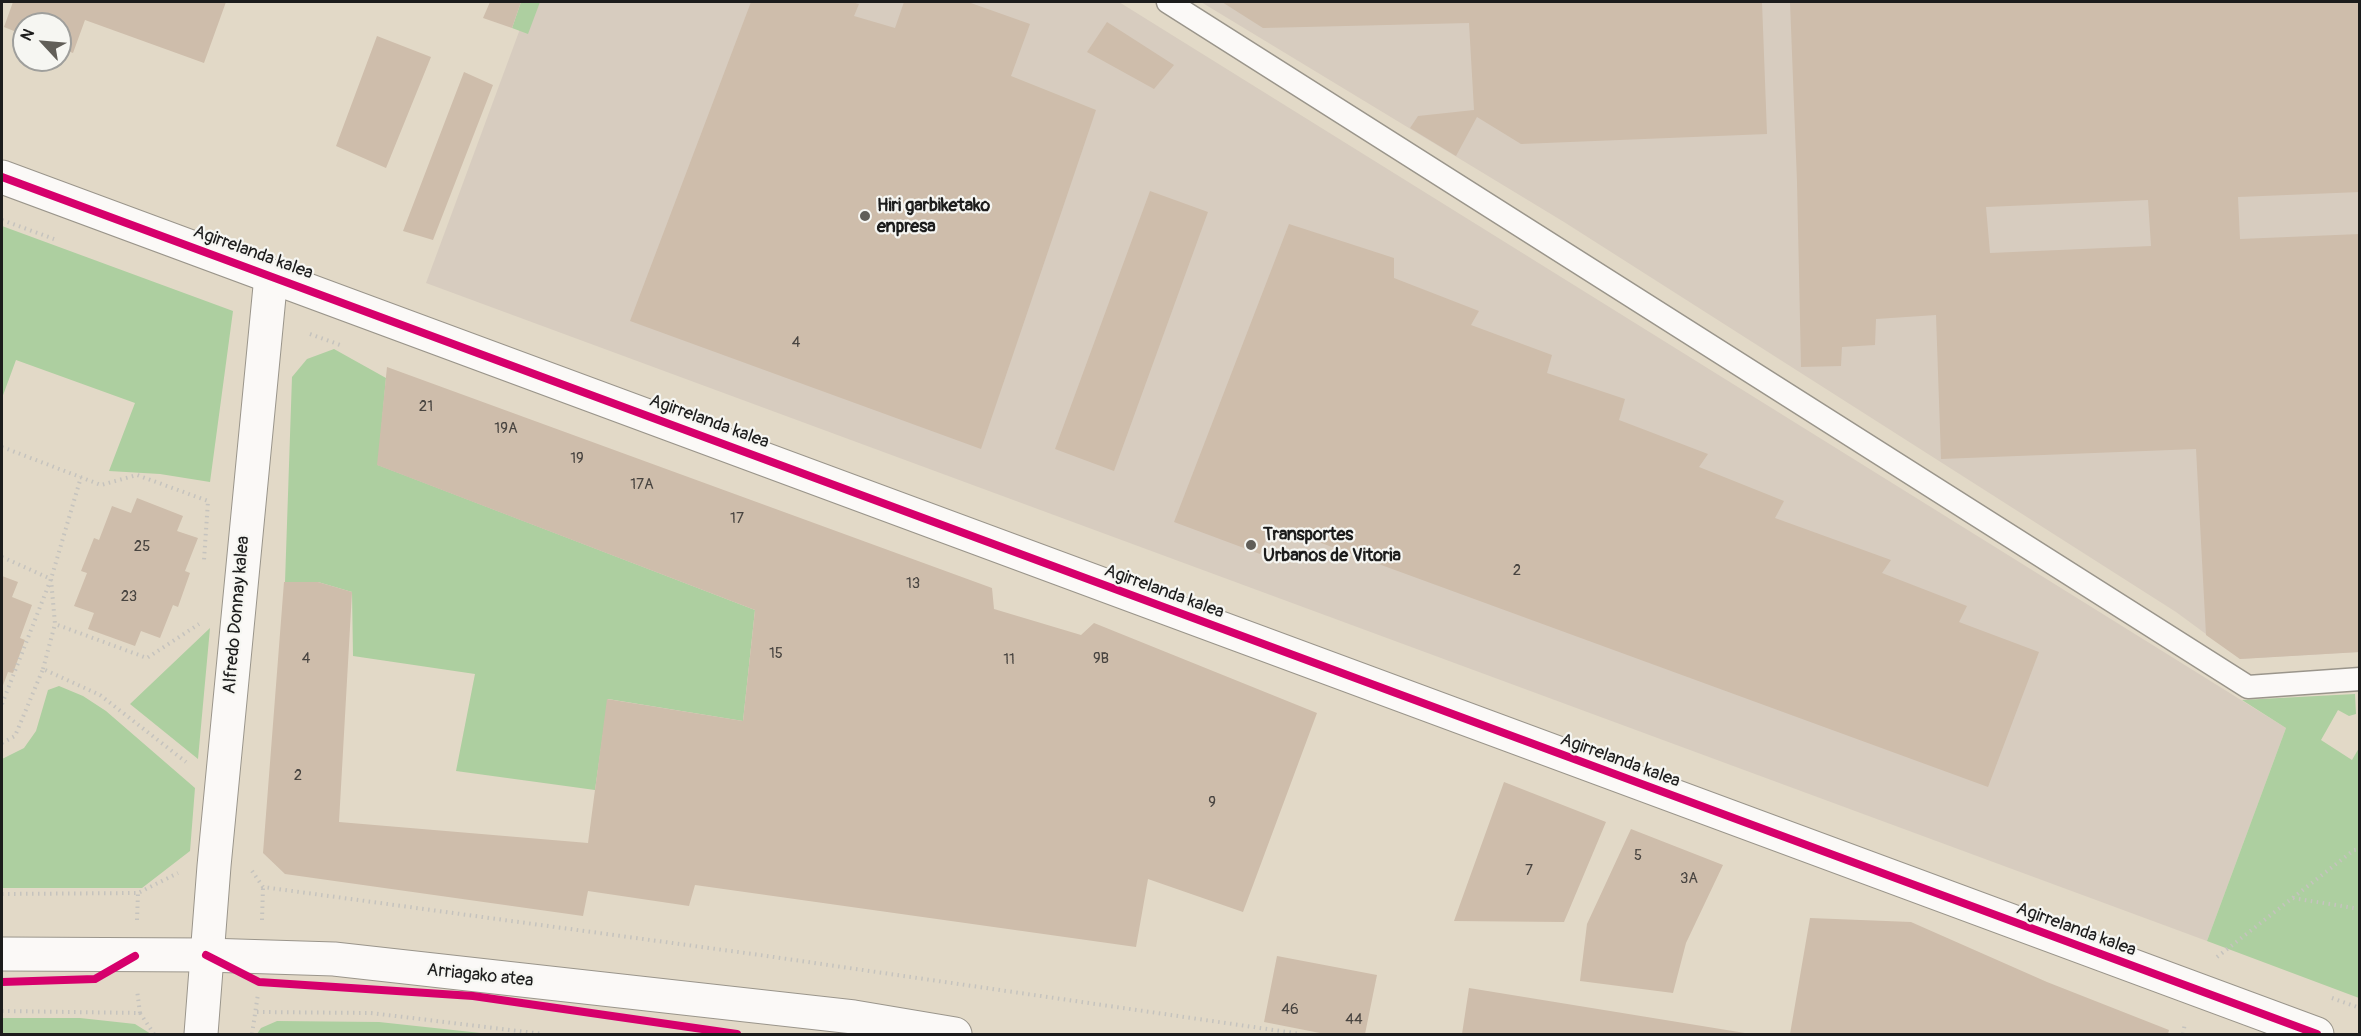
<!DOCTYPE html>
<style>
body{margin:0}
#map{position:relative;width:2361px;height:1036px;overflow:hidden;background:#e2d9c7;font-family:Pangolin,sans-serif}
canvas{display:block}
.frame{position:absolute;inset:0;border:3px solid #1c1c1c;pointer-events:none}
.north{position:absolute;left:12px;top:12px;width:60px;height:60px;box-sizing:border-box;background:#f6f6f2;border:2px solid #9f9f9c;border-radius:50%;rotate:296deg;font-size:16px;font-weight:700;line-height:24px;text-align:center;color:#1c1c1c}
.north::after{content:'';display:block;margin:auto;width:21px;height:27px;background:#615e58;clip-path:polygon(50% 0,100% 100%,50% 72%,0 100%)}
</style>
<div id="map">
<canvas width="2361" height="1036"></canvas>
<div class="frame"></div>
<div class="north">N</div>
</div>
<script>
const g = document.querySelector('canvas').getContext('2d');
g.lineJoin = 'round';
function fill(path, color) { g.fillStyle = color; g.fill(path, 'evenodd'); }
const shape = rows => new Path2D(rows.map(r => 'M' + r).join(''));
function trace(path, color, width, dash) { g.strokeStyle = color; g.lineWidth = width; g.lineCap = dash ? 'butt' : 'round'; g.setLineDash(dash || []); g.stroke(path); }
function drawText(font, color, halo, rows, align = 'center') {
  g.font = font + ' Pangolin,sans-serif'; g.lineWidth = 4.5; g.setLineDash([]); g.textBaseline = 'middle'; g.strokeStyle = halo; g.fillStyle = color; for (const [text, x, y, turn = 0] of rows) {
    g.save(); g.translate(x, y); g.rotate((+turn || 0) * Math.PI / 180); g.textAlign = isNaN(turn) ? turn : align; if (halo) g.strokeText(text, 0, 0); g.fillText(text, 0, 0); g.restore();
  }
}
fill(shape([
 [530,2,1119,2,2286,728,2207,941,426,283],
 [1201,2,2359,2,2359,652,2240,659,2176,612,1564,222]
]), '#d7ccbf');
fill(shape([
 [521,2,540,2,528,34,512,28],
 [2,226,233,311,210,482,160,474,109,471,135,403,16,360,2,398],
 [334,349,386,378,378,465,755,610,743,721,608,699,595,790,456,771,475,674,353,656,352,592,318,582,285,582,292,377,307,359],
 [210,628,198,759,130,704],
 [59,686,83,696,106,711,195,788,190,851,142,888,2,888,2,759,24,748,36,731,48,690],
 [2355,694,2356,714,2349,716,2338,710,2321,740,2352,760,2359,748,2359,998,2207,941,2286,728,2242,700],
 [2,1018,80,1018,135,1024,151,1034,2,1034],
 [277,1021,379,1022,490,1034,257,1034,261,1028]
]), '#adcfa0');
fill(shape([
 [13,2,226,2,204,63,85,20,73,53,60,48,60,24,24,24,24,35,4,27],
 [490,2,521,2,512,28,483,18],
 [751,2,852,2,859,4,854,16,895,28,904,2,968,2,1030,24,1011,76,1096,110,981,449,630,321],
 [1222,2,1762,2,1767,134,1521,144,1477,117,1456,156,1410,128,1418,116,1474,110,1469,23,1263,28],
 [1790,2,2360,2,2360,192,2238,197,2240,239,2360,234,2360,652,2240,659,2206,635,2196,449,1941,459,1936,315,1876,319,1875,345,1842,347,1841,366,1801,367,1797,182],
 [2148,200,2151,246,1990,253,1986,207],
 [1107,22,1174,65,1154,89,1087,52],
 [377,36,431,57,386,168,336,146],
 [464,72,493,85,433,240,403,231],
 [1150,191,1208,212,1114,471,1055,449],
 [1289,224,1394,258,1394,278,1479,311,1471,325,1552,355,1547,373,1625,399,1619,420,1708,454,1699,467,1784,501,1775,518,1891,560,1882,573,1967,606,1959,622,2039,652,1988,787,1272,525,1260,554,1174,522],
 [387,367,992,588,994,609,1081,635,1094,623,1317,713,1243,912,1148,879,1136,947,695,885,689,906,588,891,583,916,285,874,263,853,284,582,318,582,352,592,339,822,588,843,607,699,743,721,755,610,377,465],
 [137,498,183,516,177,531,198,538,185,571,190,573,178,607,173,605,160,638,141,631,135,646,88,629,94,613,74,606,87,573,81,571,94,538,99,540,112,506,131,513],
 [2,576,18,582,12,597,32,605,20,638,25,640,13,673,8,672,2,688],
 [1504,782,1606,822,1564,922,1454,921],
 [1631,829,1723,865,1686,943,1673,993,1580,981,1587,924],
 [1810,918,1911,922,2047,982,2169,1030,2168,1034,1790,1034],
 [1277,956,1377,975,1365,1034,1325,1034,1264,1022],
 [1469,988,1745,1033,1745,1034,1462,1034]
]), '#cebdab');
const lane = shape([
 [1168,2,2248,687,2360,679]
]);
const street = shape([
 [201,1034,214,866,271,276]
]);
const secondary = shape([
 [2,177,2317,1034],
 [2,954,206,955,334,959,854,1017,955,1034]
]);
trace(lane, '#9a958b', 25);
trace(street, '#9a958b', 35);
trace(secondary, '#9a958b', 35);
trace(shape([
 [2,220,54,239],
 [310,334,343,346],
 [2,447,101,485,137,475,208,501,204,560],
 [2,557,51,579,55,624,147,658,199,624],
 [43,669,55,624],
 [2,704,51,579,81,477],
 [2,743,15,736,43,669,100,695,186,762],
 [252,871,263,887,760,955,1301,1034],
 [2,894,138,893,178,873],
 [2293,898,2360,909],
 [137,920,138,893],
 [262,920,263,887],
 [2217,957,2354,850,2360,849],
 [2332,998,2360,1008],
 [2,1011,140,1013,137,990],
 [257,1012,371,1013,543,1034],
 [140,1013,154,1034],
 [252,1034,258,994],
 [2183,1034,2185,1023]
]), '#c5c3be', 4, [1.5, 4.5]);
trace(lane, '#fbf9f7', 22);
trace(street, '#fbf9f7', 33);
trace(secondary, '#fbf9f7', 33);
trace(shape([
 [2,177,2317,1034],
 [206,955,259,982,473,996,737,1034],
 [2,982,95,979,135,956]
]), '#d6006c', 8);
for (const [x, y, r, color] of [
 [865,216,6,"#615e58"],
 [1251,545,6,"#615e58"]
]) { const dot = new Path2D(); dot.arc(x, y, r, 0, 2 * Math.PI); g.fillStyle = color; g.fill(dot); trace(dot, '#f6f6f2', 2); }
drawText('15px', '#484440', null, [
 ["4",796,343],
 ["21",426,407],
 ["19A",506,429],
 ["19",577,459],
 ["17A",642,485],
 ["17",737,519],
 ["25",142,547],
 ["2",1517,571],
 ["13",913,584],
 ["23",129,597],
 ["15",776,654],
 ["4",306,659],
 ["9B",1101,659],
 ["11",1009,660],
 ["2",298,776],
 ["9",1212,803],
 ["5",1638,856],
 ["7",1529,871],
 ["3A",1689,879],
 ["46",1290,1010],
 ["44",1354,1020]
]);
drawText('bold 18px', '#1c1c1c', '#f6f6f2', [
 ["Hiri garbiketako",877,206],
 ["enpresa",877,227],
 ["Transportes",1263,535],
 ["Urbanos de Vitoria",1263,556]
], 'left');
drawText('18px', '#1c1c1c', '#f6f6f2', [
 ["Agirrelanda kalea",253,253,20],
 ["Agirrelanda kalea",709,422,20],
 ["Agirrelanda kalea",1164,592,20],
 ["Alfredo Donnay kalea",237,615,-85],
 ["Agirrelanda kalea",1620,761,20],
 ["Agirrelanda kalea",2076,930,20],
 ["Arriagako atea",480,976,6]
]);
</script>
